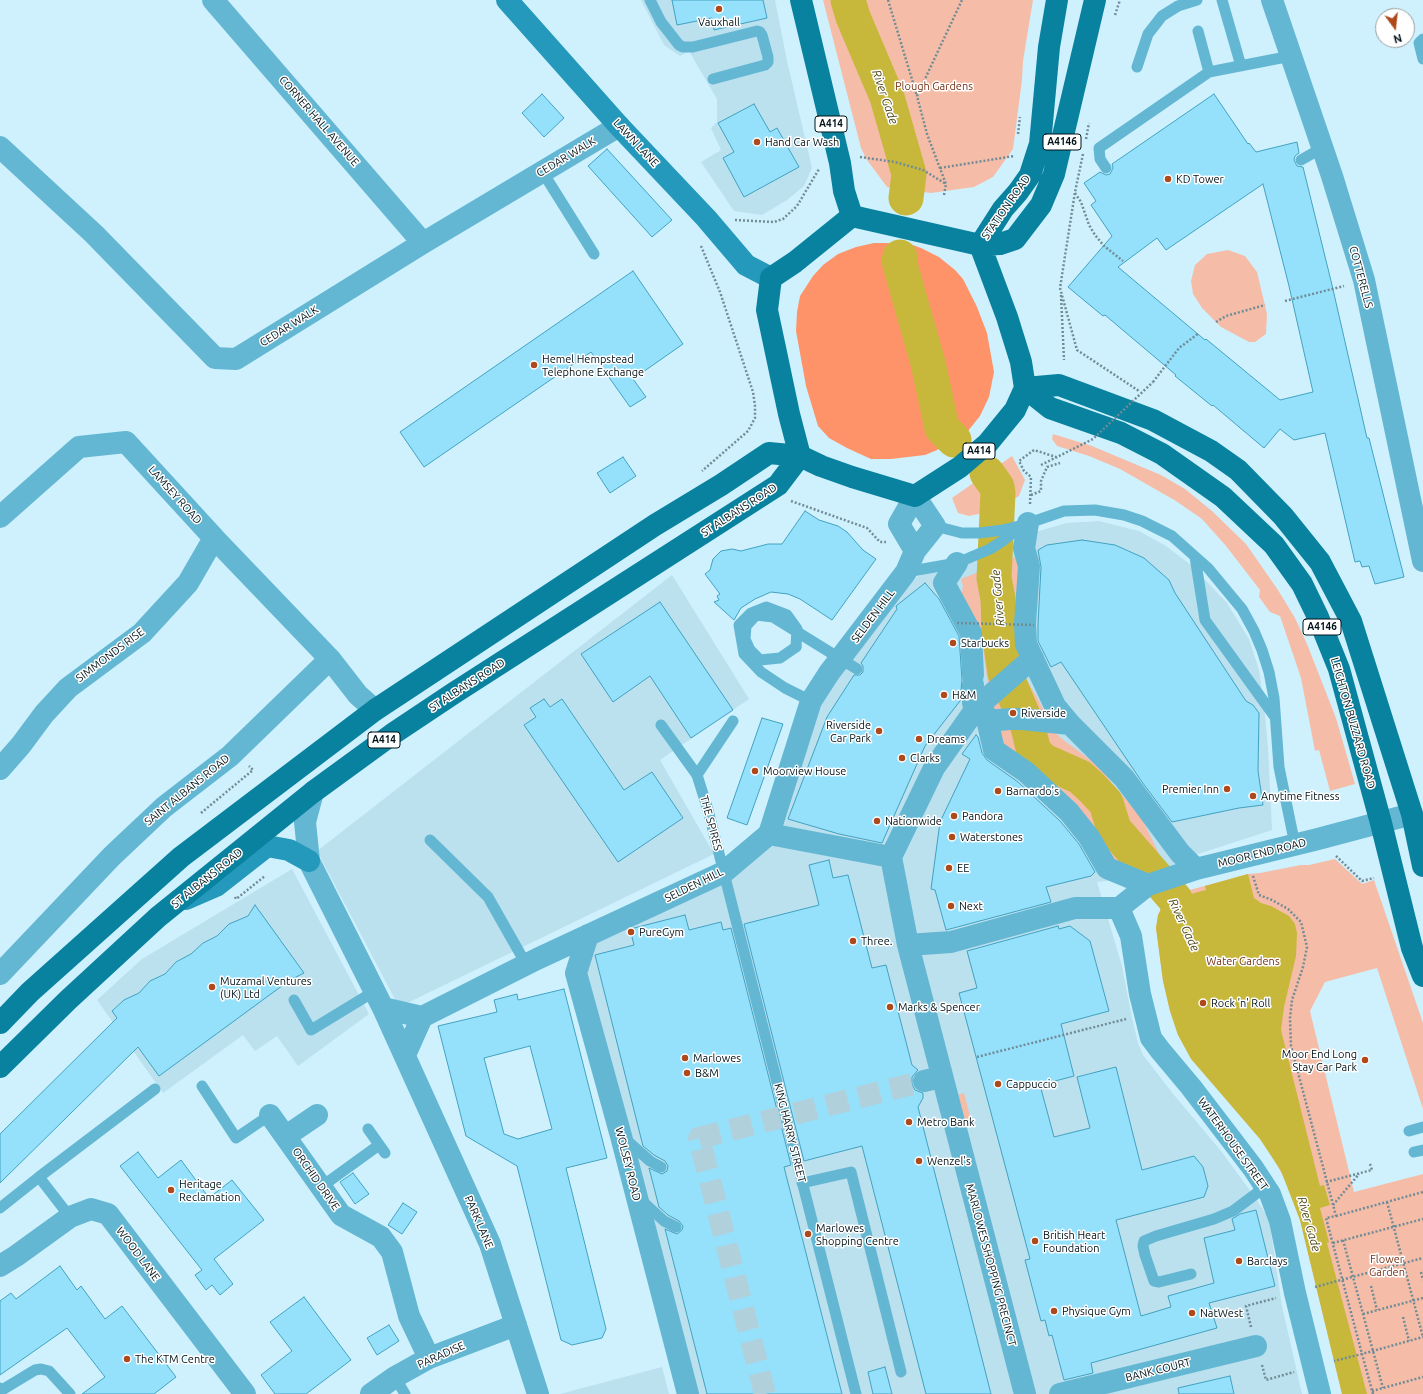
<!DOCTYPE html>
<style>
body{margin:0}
#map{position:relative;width:1423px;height:1394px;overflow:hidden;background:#cff1fe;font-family:Ubuntu,sans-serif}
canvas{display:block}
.north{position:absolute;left:1375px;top:8px;width:40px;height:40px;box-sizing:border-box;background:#fff;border:1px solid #99a0a3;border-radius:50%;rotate:165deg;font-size:11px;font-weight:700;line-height:16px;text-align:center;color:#011218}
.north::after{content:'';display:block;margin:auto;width:14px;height:18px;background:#ae491b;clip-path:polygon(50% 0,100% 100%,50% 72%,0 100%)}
</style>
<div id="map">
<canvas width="1423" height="1394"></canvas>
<div class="north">N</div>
</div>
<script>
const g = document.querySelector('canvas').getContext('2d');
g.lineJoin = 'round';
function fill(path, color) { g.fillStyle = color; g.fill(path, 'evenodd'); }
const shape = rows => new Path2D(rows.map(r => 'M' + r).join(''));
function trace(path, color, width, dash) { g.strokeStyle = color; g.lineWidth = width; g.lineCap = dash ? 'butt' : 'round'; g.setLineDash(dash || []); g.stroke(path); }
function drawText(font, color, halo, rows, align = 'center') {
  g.font = font + ' Ubuntu,sans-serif'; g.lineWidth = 3; g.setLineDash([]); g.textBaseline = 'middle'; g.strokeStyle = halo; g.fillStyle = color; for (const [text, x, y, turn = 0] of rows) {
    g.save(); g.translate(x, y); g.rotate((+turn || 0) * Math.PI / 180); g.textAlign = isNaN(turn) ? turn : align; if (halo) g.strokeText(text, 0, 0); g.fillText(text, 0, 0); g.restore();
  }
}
fill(shape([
 [641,0,775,0,787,61,812,168,804,186,787,200,762,215,734,211,701,162,721,150,711,128,717,122,717,99,689,51,680,56,664,45],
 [1099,521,1139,531,1166,546,1191,565,1227,603,1249,639,1259,670,1264,705,1268,747,1272,830,1192,856,1149,876,1097,882,1122,966,1132,1018,1138,1043,1143,1055,1174,1095,1221,1151,1257,1200,1269,1219,1282,1306,1302,1394,688,1394,576,973,588,935,724,872,768,834,829,673,918,576,1018,540,1032,533,1067,523],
 [672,575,749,699,660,760,714,854,399,1007,317,851],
 [292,869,369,1014,298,1066,277,1036,255,1051,243,1035,163,1093,97,1000,142,959],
 [662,1367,669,1394,560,1394]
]), '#bbe0ee');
fill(shape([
 [823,0,1033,0,1023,61,1022,80,1013,149,993,177,974,187,931,193,887,187,867,160,861,148],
 [1228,250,1245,256,1257,272,1267,314,1266,334,1255,342,1249,342,1221,327,1202,308,1193,294,1191,281,1195,265,1207,254],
 [1053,434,1092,446,1161,475,1185,489,1212,511,1246,544,1278,590,1295,618,1307,644,1336,718,1355,784,1330,791,1319,750,1315,751,1301,678,1280,616,1270,612,1259,597,1260,590,1226,546,1202,519,1176,501,1120,469,1089,456,1057,446,1052,439],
 [1012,456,1025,480,1019,496,993,511,969,516,958,513,952,498],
 [1016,557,1018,559,1019,580,1013,635,1014,646,1017,659,1025,677,1038,699,1054,731,1062,739,1100,767,1111,782,1141,817,1159,854,1155,857,1117,864,1004,745,996,730,988,685,981,635,961,598,963,586,961,579],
 [1335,859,1362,884,1374,880,1423,1023,1423,1109,1377,968,1325,982,1310,1011,1354,1192,1423,1174,1423,1394,1342,1394,1300,1220,1286,1182,1275,1161,1260,1139,1192,1059,1186,1049,1178,1035,1170,1011,1163,981,1156,928,1158,915,1163,905,1168,900,1179,893,1248,874,1260,873,1301,865,1309,865],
 [964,1093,971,1120,956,1123,949,1098]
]), '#f5bda7');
fill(shape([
 [874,243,892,243,910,244,921,248,939,257,955,270,963,279,977,307,987,333,994,372,989,397,980,416,968,431,959,434,937,450,925,455,891,459,871,459,847,448,829,438,818,426,806,386,796,331,797,312,800,296,813,276,823,265,838,254,856,247]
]), '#fe9369');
fill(shape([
 [1248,874,1254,898,1261,903,1271,906,1289,916,1295,924,1297,933,1296,956,1284,1007,1281,1030,1320,1186,1324,1185,1330,1205,1320,1208,1329,1242,1327,1243,1367,1394,1342,1394,1300,1220,1281,1171,1260,1139,1191,1059,1178,1035,1170,1011,1163,981,1156,928,1158,915,1163,905,1179,893,1186,891,1187,895,1206,890,1205,886]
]), '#c7b83c');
trace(shape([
 [848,0,853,17,887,97,909,174,906,198],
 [900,257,899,261,928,363,942,428,954,440],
 [987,473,997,487,998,493,994,578,998,599,999,631,1005,673,1028,727,1034,752,1044,761,1080,777,1092,788,1106,803,1114,829,1175,899,1192,941]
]), '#c7b83c', 35);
const building = shape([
 [672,0,763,0,767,18,714,30,712,18,677,25,672,0],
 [542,94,564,118,544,137,522,113,542,94],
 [1214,94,1248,144,1249,143,1256,152,1297,142,1299,153,1295,156,1294,160,1297,166,1303,167,1332,285,1367,438,1369,438,1404,577,1375,584,1369,566,1362,567,1360,561,1355,562,1325,433,1294,440,1280,429,1264,448,1213,405,1212,406,1175,376,1176,375,1105,315,1103,316,1068,287,1112,236,1091,205,1096,201,1084,183,1100,172,1106,175,1110,174,1113,168,1112,164,1214,94],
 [1263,184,1289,286,1313,392,1280,400,1206,339,1205,340,1118,267,1157,238,1166,250,1263,184],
 [754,104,770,132,777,128,799,167,744,197,723,158,734,152,718,123,754,104],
 [607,149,672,220,652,237,588,166,607,149],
 [633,271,683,344,633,379,646,397,630,407,591,352,424,467,400,432,633,271],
 [623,457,636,476,610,493,597,473,623,457],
 [805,511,819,520,838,526,847,532,863,550,876,559,832,620,800,599,788,594,771,592,755,599,741,608,734,620,714,602,719,600,717,596,720,594,705,574,710,570,713,559,721,551,732,549,741,551,768,544,782,544,805,511],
 [1082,540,1115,545,1144,558,1169,580,1175,593,1246,701,1253,705,1259,713,1258,771,1263,805,1239,808,1172,822,1142,782,1061,662,1051,667,1038,641,1038,624,1041,567,1038,550,1047,545,1082,540],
 [925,583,939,599,959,636,962,680,960,701,925,746,882,843,839,834,788,819,827,717,854,675,860,675,863,672,863,666,861,663,897,609,896,606,925,583],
 [660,602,733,710,691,738,650,676,613,702,581,654,660,602],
 [544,699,550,707,562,699,624,790,652,772,683,818,618,862,524,725,536,717,530,708,544,699],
 [762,718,783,724,747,825,727,818,762,718],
 [976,735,978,737,982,753,987,760,1018,782,1060,821,1079,844,1095,872,1091,876,1046,887,1051,902,946,930,935,890,931,889,940,822,970,759,962,754,976,735],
 [829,860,833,878,848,875,872,968,886,965,912,1065,918,1070,912,1077,912,1084,915,1090,923,1093,923,1098,918,1107,991,1394,926,1394,862,1146,804,1161,744,924,819,905,809,865,829,860],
 [255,905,304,973,290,980,159,1076,138,1047,0,1183,0,1134,117,1018,112,1011,124,1000,139,993,150,981,165,974,176,962,191,954,203,943,217,936,229,924,248,916,255,905],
 [685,915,689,930,721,922,723,930,731,928,791,1165,784,1167,842,1394,707,1394,665,1229,677,1234,682,1230,683,1226,679,1221,668,1215,659,1207,649,1168,662,1174,667,1171,668,1166,665,1161,654,1155,643,1146,595,955,634,945,630,929,634,928,685,915],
 [1058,926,1059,929,1070,926,1090,941,1109,1011,1061,1024,1074,1076,1040,1085,1054,1137,1090,1128,1077,1077,1116,1067,1142,1170,1194,1156,1203,1167,1208,1186,1204,1197,1116,1220,1141,1316,1171,1307,1168,1296,1214,1283,1204,1238,1235,1230,1232,1219,1240,1214,1256,1210,1275,1286,1209,1303,1217,1328,1091,1363,1093,1373,1064,1380,1052,1335,1049,1336,1045,1320,1041,1321,1025,1260,1030,1259,959,993,977,988,967,951,1058,926],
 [564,989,607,1158,566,1168,606,1329,602,1338,572,1345,561,1340,517,1166,466,1136,438,1026,497,1012,494,1000,517,994,518,1000,564,989],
 [530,1046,552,1129,518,1139,504,1134,484,1058,530,1046],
 [138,1152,158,1178,181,1160,209,1198,232,1180,264,1220,214,1259,233,1284,220,1295,212,1285,206,1290,195,1275,202,1270,120,1166,138,1152],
 [353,1173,369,1194,355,1204,340,1182,353,1173],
 [403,1203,417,1212,402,1234,388,1225,403,1203],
 [60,1266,77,1290,81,1286,105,1319,122,1306,176,1377,154,1394,82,1394,105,1377,67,1328,0,1375,0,1301,11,1293,16,1299,60,1266],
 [304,1297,351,1360,306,1394,275,1394,261,1375,292,1351,270,1322,304,1297],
 [389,1325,399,1341,377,1355,367,1338,389,1325],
 [885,1367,892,1394,873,1394,868,1372,885,1367],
 [1230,1376,1234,1394,1179,1394,1178,1388,1230,1376]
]);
fill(building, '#95e1fc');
trace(building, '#42a2c0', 1);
trace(shape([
 [765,1394,699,1138,924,1081]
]), '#b0d0dc', 22, [22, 11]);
trace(shape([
 [888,0,917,96],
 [1115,15,1120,0],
 [1018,134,1020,117],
 [1086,139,1089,123],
 [1083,154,1075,192,1060,288,1077,350,1139,391],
 [860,157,895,162,923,170,946,184,927,134,917,96,962,0],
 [940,168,1014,156],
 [1075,193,1081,202,1089,225,1095,235,1104,246,1123,261],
 [944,195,946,184],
 [735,220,774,222,783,219,797,206,819,169],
 [701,246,720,292,753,392,755,406,755,418,748,431,702,471],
 [1061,295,1064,360],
 [1285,301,1344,286],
 [1216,322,1226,316,1265,305],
 [1153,382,1179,348,1199,333],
 [1031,495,1041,491,1041,481,1047,467,1060,463],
 [791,501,867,528,880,542,886,542],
 [1030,504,1031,477,1024,471,1019,461,1034,450,1056,457],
 [201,813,253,770,249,766],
 [1336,856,1362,881,1374,878],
 [1253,876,1259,895,1272,900,1288,909,1301,922,1307,947,1303,967,1292,1000,1290,1018,1291,1046,1336,1216,1326,1218,1362,1354,1334,1361],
 [235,897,236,899,265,876],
 [977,1057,1126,1019],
 [1326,1182,1372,1170,1370,1164],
 [1387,1202,1423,1337],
 [1333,1205,1359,1174],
 [1336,1216,1423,1192],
 [1343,1240,1383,1388],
 [1333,1243,1423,1219],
 [1421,1272,1423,1280],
 [1371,1286,1377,1310],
 [1315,1287,1423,1258],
 [1363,1314,1423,1298],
 [1403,1317,1409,1341],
 [1251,1327,1246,1306,1276,1298],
 [1262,1365,1266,1380,1294,1372],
 [1372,1391,1423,1377],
 [1373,1394,1362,1354,1423,1337]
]), '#718c96', 2.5, [2, 2]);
trace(shape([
 [650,0,661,22,679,45,683,47,693,47,757,31,760,32,762,35,768,57,768,62,765,65,713,79],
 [1222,0,1241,66],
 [1198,31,1209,72],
 [1423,39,1419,43,1423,59],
 [1137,67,1148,34,1162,16,1178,6,1197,0],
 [1301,160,1322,148],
 [1106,168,1100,159,1099,148,1209,72,1291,56],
 [542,171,594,254],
 [935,526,962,533,979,533,1003,530,1023,525,1064,511,1095,510,1124,515,1142,521,1172,536,1208,568,1242,609,1254,631,1262,650,1269,672,1274,698,1279,767,1295,845],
 [1195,557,1205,620,1275,717],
 [906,572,957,563,990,549,1004,540,1021,527],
 [796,647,797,629,787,615,766,607,751,613,739,625,744,654,761,672,785,688,811,701],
 [661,725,697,775,708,810,856,1394],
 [697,775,733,721],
 [430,840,488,897,526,964],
 [294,1000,311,1030,375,991],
 [202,1086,236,1138,270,1115],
 [368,1129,385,1153],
 [1409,1131,1423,1127],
 [625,1139,650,1161,661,1167],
 [1414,1152,1423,1150],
 [802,1183,851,1172,901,1372],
 [321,1187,379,1145],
 [641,1200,664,1221,676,1227],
 [0,1208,39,1177],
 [70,1217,39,1177,155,1089],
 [1191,1274,1159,1282,1154,1281,1145,1255,1143,1246,1144,1241,1156,1236,1214,1219,1233,1211,1265,1187],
 [395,1377,405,1394],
 [0,1388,2,1390,35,1370,41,1369,49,1371,70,1394]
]), '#64b7d3', 11);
trace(shape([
 [213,0,423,243],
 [1272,0,1332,176,1364,280,1423,561],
 [0,147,94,234,215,358,236,359,423,243,619,126],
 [0,517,79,447,126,442,214,538,330,659,358,695,375,710],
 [1028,523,1024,548,1029,566,1025,624,1026,644,1055,706,1070,724,1124,778,1180,853,1196,869],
 [957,563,944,583,971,633,973,675],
 [973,685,973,703,977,707,1033,658],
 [988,721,1010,719,1022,719,1070,724],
 [0,769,21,745,44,714,68,688,142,633,188,583,214,538],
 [313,792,305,822,309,861,383,1008,490,1244,538,1394],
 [769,834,891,857],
 [1119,908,1131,936,1140,994,1151,1038,1160,1050,1191,1087,1253,1168,1270,1194,1280,1221,1295,1293,1320,1394],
 [1119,908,1148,885,1196,869,1318,839,1412,814],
 [588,935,576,973,621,1136,688,1394],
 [908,945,951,942,1075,908,1119,908],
 [0,974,112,856,164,807,230,756,330,659],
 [383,1008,422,1017,537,959,724,872,769,834,811,701,829,673,906,572,915,551,935,526,915,496,899,524,915,551],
 [405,1055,422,1017],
 [924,1081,942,1077],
 [270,1115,341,1215,381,1237,392,1252,409,1316,429,1358],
 [286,1136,317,1115],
 [0,1266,16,1256,70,1217,91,1209,108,1214,245,1394],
 [371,1394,395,1377,429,1358,516,1325],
 [1025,1394,908,945,891,857,934,768,977,707,986,715,994,750,1026,772,1069,812,1089,837,1107,868,1148,885],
 [1060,1394,1256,1346]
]), '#64b7d3', 22);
trace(shape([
 [507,0,619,126,706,218,746,265,771,278],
 [186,899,216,886,267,846,289,850,309,861]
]), '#2499bb', 22);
trace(shape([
 [801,0,840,163,844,191,852,216],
 [852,216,980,245,1000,244,1015,239,1041,205,1054,174,1095,0],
 [980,245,1003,209,1018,192,1030,175,1040,144,1049,47,1057,0],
 [1025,388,1050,408,1121,433,1162,454,1223,497,1274,545,1302,584,1318,617,1339,669,1381,823,1412,948,1423,976],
 [1025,388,1059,385,1153,420,1211,451,1238,470,1283,516,1320,562,1351,621,1412,814,1423,866],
 [800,456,789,414,767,310,771,278,795,262,852,216],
 [0,1023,30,992,181,857,375,710,655,525,721,485,769,453,800,456,821,466,852,477,915,496,960,467,988,443,1015,410,1025,388,1021,362,1007,317,980,245],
 [0,1067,68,1000,158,917,313,792,394,733,454,693,778,485,800,456]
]), '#0982a0', 22);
trace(shape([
 [1041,465,1093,439,1153,382],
 [957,623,1034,625]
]), '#718c96', 2.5, [2, 2]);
trace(shape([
 [796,647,780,658,760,660,750,650,745,639,746,626,756,615,773,617,857,669]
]), '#64b7d3', 11);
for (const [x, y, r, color] of [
 [719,9,4,"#ae491b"],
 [757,142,4,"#ae491b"],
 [1168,179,4,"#ae491b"],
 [534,365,4,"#ae491b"],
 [953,643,4,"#ae491b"],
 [944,695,4,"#ae491b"],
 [1013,713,4,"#ae491b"],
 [879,731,4,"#ae491b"],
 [919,739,4,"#ae491b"],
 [902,758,4,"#ae491b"],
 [755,771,4,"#ae491b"],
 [1227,789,4,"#ae491b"],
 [998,791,4,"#ae491b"],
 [1253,796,4,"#ae491b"],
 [954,816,4,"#ae491b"],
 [877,821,4,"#ae491b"],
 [952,837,4,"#ae491b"],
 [949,868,4,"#ae491b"],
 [951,906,4,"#ae491b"],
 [631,932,4,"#ae491b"],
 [853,941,4,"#ae491b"],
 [212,987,4,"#ae491b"],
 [1203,1003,4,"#ae491b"],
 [890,1007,4,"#ae491b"],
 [685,1058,4,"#ae491b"],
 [1365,1060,4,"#ae491b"],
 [687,1073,4,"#ae491b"],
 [998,1084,4,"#ae491b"],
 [909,1122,4,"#ae491b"],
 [919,1161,4,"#ae491b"],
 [171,1190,4,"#ae491b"],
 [808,1234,4,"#ae491b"],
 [1035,1241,4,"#ae491b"],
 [1239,1261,4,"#ae491b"],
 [1054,1311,4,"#ae491b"],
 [1192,1313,4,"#ae491b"],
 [127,1359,4,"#ae491b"]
]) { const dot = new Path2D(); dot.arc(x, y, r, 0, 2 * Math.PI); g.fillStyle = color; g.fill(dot); trace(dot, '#fff', 1.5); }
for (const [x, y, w] of [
 [831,124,32],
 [1062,142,38],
 [979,451,32],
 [1322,627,38],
 [384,740,32]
]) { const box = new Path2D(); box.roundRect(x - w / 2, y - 8, w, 16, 3); g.fillStyle = '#fff'; g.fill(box); trace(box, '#011218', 1); }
drawText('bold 10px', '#011218', null, [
 ["A414",831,124],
 ["A4146",1062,142],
 ["A414",979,451],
 ["A4146",1322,627],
 ["A414",384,740]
]);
drawText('11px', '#011218', '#fff', [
 ["Vauxhall",719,22,"center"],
 ["Hand Car Wash",765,142],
 ["KD Tower",1176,179],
 ["Hemel Hempstead",542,359],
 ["Telephone Exchange",542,372],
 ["Starbucks",961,643],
 ["H&M",952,695],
 ["Riverside",1021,713],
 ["Riverside",871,725,"right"],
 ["Car Park",871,738,"right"],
 ["Dreams",927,739],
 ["Clarks",910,758],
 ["Moorview House",763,771],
 ["Premier Inn",1219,789,"right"],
 ["Barnardo's",1006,791],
 ["Anytime Fitness",1261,796],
 ["Pandora",962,816],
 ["Nationwide",885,821],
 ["Waterstones",960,837],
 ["EE",957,868],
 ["Next",959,906],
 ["PureGym",639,932],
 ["Three.",861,941],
 ["Muzamal Ventures",220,981],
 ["(UK) Ltd",220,994],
 ["Rock 'n' Roll",1211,1003],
 ["Marks & Spencer",898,1007],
 ["Moor End Long",1357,1054,"right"],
 ["Stay Car Park",1357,1067,"right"],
 ["Marlowes",693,1058],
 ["B&M",695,1073],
 ["Cappuccio",1006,1084],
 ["Metro Bank",917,1122],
 ["Wenzel's",927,1161],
 ["Heritage",179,1184],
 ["Reclamation",179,1197],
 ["Marlowes",816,1228],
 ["Shopping Centre",816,1241],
 ["British Heart",1043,1235],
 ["Foundation",1043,1248],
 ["Barclays",1247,1261],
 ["Physique Gym",1062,1311],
 ["NatWest",1200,1313],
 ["The KTM Centre",135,1359]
], 'left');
drawText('11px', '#743215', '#fff', [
 ["Plough Gardens",934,86],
 ["Water Gardens",1243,961],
 ["Flower",1387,1259],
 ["Garden",1387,1272]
]);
drawText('11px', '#011218', '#fff', [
 ["CORNER HALL AVENUE",319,121,49],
 ["LAWN LANE",636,143,47],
 ["CEDAR WALK",566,157,-31],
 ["STATION ROAD",1006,207,-55],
 ["COTTERELLS",1361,277,75],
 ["CEDAR WALK",289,326,-32],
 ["LAMSEY ROAD",175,495,48],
 ["ST ALBANS ROAD",739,510,-33],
 ["SELDEN HILL",873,616,-53],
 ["SIMMONDS RISE",110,655,-37],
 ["ST ALBANS ROAD",467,685,-33],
 ["LEIGHTON BUZZARD ROAD",1353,723,74],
 ["SAINT ALBANS ROAD",187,790,-39],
 ["THE SPIRES",711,823,75],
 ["MOOR END ROAD",1262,853,-14],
 ["ST ALBANS ROAD",207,878,-39],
 ["SELDEN HILL",694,885,-26],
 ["KING HARRY STREET",790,1133,76],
 ["WATERHOUSE STREET",1233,1144,54],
 ["WOLSEY ROAD",628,1164,76],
 ["ORCHID DRIVE",316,1179,55],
 ["PARK LANE",479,1222,67],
 ["WOOD LANE",138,1254,53],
 ["MARLOWES SHOPPING PRECINCT",991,1265,75],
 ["PARADISE",441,1355,-24],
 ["BANK COURT",1158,1370,-14]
]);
drawText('italic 12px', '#4e4817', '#fff', [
 ["River Gade",885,97,71],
 ["River Gade",998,598,-95],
 ["River Gade",1184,925,65],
 ["River Gade",1309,1224,74]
]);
</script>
